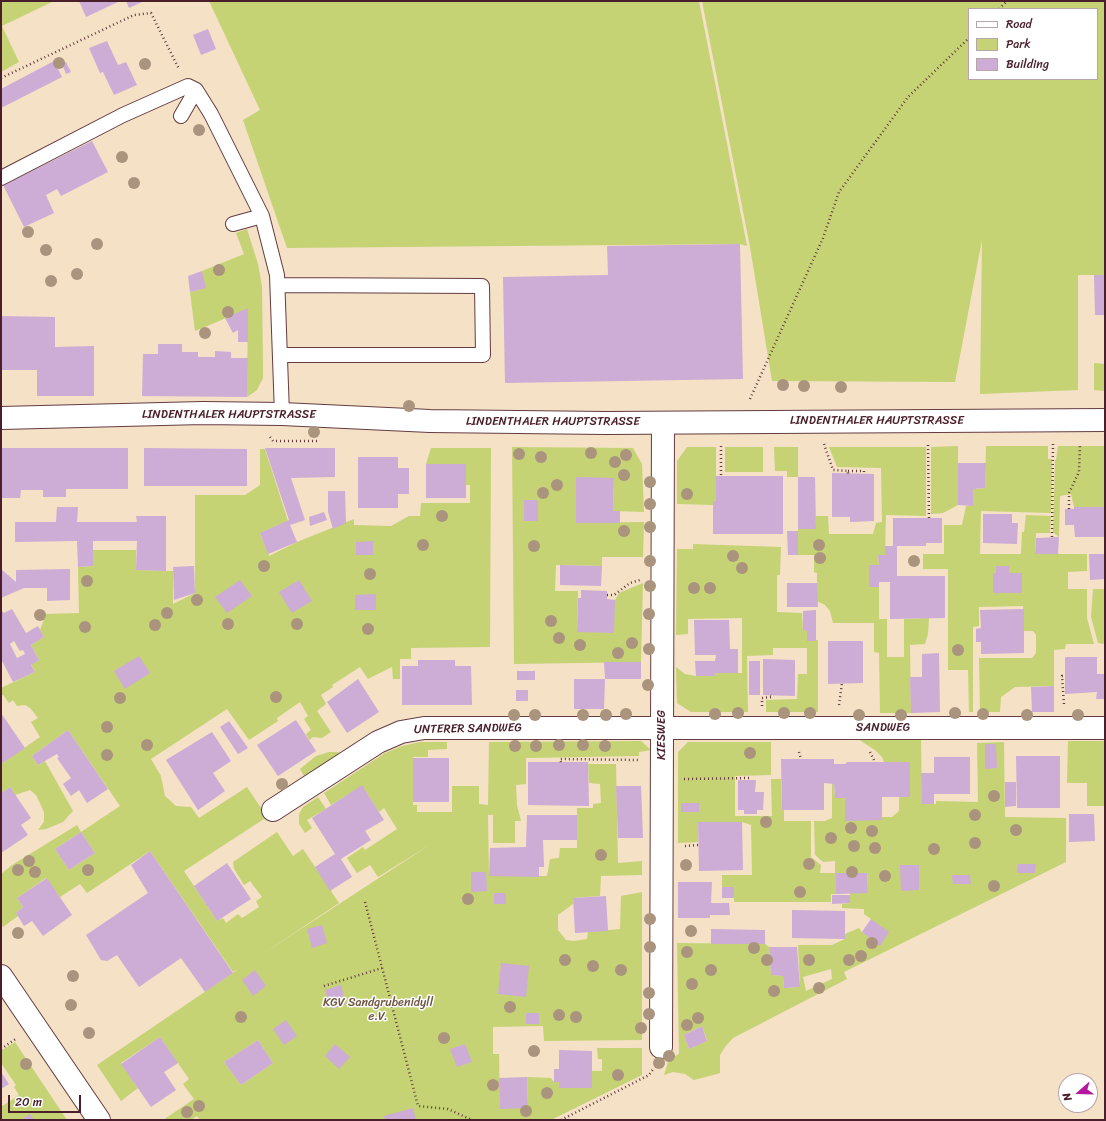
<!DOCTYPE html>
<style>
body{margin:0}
#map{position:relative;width:1106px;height:1121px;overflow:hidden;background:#f4e1c6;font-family:Sriracha,sans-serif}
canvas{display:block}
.frame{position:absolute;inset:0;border:2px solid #4a1f2b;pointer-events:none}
.legend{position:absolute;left:968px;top:8px;width:130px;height:72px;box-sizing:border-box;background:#fff;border:1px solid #b7a5aa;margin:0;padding:5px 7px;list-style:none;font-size:12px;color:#4a1f2b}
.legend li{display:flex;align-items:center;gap:8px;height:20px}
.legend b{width:20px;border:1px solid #b7a5aa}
.north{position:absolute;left:1058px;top:1073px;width:40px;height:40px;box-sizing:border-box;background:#fff;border:1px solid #b7a5aa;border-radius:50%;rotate:250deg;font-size:11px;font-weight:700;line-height:16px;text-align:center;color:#4a1f2b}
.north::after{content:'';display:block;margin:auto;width:14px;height:18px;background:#b5179e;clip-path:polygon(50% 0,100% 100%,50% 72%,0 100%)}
.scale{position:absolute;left:8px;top:1095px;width:73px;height:18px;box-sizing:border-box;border:2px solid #4a1f2b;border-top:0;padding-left:5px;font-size:12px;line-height:14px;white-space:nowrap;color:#4a1f2b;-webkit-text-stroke:3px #fff;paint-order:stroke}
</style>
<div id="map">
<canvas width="1106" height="1121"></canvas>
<div class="frame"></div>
<ul class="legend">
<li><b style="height:5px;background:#fff"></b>Road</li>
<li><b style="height:11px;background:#c5d374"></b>Park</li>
<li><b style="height:11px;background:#cdacd6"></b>Building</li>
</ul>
<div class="north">N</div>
<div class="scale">20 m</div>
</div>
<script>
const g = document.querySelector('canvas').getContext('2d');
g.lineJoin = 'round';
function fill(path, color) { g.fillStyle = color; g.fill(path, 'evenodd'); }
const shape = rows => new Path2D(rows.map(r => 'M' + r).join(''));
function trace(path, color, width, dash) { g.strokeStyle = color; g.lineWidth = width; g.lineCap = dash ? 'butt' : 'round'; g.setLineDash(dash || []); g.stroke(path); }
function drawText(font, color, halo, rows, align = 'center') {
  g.font = font + ' Sriracha,sans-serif'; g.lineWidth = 3; g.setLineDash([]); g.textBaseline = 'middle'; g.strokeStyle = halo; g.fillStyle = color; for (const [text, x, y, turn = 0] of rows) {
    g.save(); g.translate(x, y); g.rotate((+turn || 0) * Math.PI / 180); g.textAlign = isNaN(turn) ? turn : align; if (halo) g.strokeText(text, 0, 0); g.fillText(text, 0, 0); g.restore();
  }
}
fill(shape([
 [1,1,54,1,2,26,19,62,1,72],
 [209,1,699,1,747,246,740,244,287,248,243,120,260,110],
 [702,1,1105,1,1105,275,1078,275,1078,390,980,394,982,240,955,382,772,381,750,247],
 [969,9,1097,9,1097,79,969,79],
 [247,229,258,264,262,286,263,365,263,378,257,390,247,397,248,309,195,331,190,292,205,288,202,271,244,254,236,233],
 [1094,363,1105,364,1105,391,1094,390],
 [958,446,958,505,943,513,931,514,931,447],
 [986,446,1048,446,1048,459,1052,459,1051,513,981,511,980,554,1021,554,1022,532,1024,532,1026,515,1051,516,1050,533,1036,533,1035,554,1087,554,1087,571,1068,572,1068,589,1087,589,1087,618,1094,644,1066,644,1065,649,1054,650,1054,686,1015,687,1001,697,1000,712,980,712,979,658,1032,658,1036,653,1036,635,1033,631,1024,631,1023,606,979,607,979,626,973,627,973,712,969,712,968,670,948,670,948,569,923,569,923,554,944,554,944,525,962,525,966,506,973,505,973,489,985,488],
 [1058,446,1105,446,1105,507,1074,507,1071,494,1060,496,1059,537,1053,532,1055,460,1056,460],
 [512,447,633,448,642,464,644,512,613,511,614,478,576,478,576,523,644,522,643,557,602,557,602,566,556,565,555,591,578,591,577,632,615,600,619,593,643,583,641,662,514,664],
 [687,447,716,447,716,501,713,501,713,505,677,504,677,461],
 [725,447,763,447,763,472,725,472],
 [774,447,798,447,798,477,787,477,787,471,775,471],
 [829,447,926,447,926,516,886,515,885,555,878,555,879,565,869,565,869,587,879,587,879,619,887,619,887,657,904,657,904,619,929,618,928,634,925,644,910,645,911,713,880,713,879,653,874,652,874,623,833,623,830,611,825,605,817,601,817,573,814,572,814,555,798,555,798,529,816,529,816,516,828,516,829,534,873,534,876,523,882,522,881,468,837,467],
 [431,448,491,448,490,647,411,648,411,659,400,659,400,679,393,679,392,667,368,679,360,667,332,685,333,687,321,695,326,704,317,711,331,732,322,738,313,737,309,740,306,734,311,730,304,719,308,716,300,702,277,718,278,721,249,740,227,709,151,759,161,776,165,796,176,806,191,807,199,818,247,787,267,817,184,871,217,921,223,918,226,923,238,914,242,918,259,907,256,901,262,897,250,881,244,885,234,869,233,862,277,832,293,856,303,849,339,903,258,957,431,844,378,877,370,865,357,873,347,858,363,847,365,850,397,829,384,808,379,812,362,786,331,805,324,793,385,753,402,746,420,742,447,742,447,749,428,750,428,757,413,757,413,805,417,805,417,812,452,812,452,786,479,786,479,804,488,805,489,742,641,741,651,750,639,752,639,756,526,758,526,784,516,785,517,805,521,821,515,821,515,843,493,843,493,815,488,815,489,876,547,876,550,859,559,858,560,848,577,848,577,808,593,808,593,804,601,803,600,784,589,783,588,764,616,764,618,863,642,861,642,875,601,876,600,896,573,898,573,904,558,915,558,930,566,940,574,941,587,939,588,932,620,929,621,896,642,892,642,1040,544,1041,543,1026,493,1027,493,1054,499,1054,500,1108,528,1108,527,1077,551,1078,554,1082,559,1082,560,1088,592,1088,592,1071,602,1071,602,1059,598,1059,597,1048,642,1048,642,1075,551,1120,200,1120,197,1116,191,1120,163,1120,194,1099,183,1084,189,1079,160,1037,121,1063,138,1088,121,1101,97,1065,240,968,233,972,150,851,87,893,80,884,60,897,46,878,17,898,23,907,16,913,18,916,3,927,1,923,1,874,12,865,77,825,81,832,120,806,68,730,32,756,38,765,45,761,73,811,63,822,46,829,38,830,44,822,44,812,36,795,30,790,15,795,10,787,1,793,1,764,40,737,31,722,38,718,30,708,25,705,17,706,13,700,9,703,3,695,1,695,1,688,35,672,31,664,39,660,31,645,44,637,40,630,46,614,79,613,78,567,93,566,93,550,136,550,136,570,173,571,173,604,195,593,195,495,245,495,260,485,260,449,265,449,288,521,260,533,269,556,297,542,354,519,354,525,391,526,409,516,420,516,421,503,470,503,470,485,466,485,465,464,426,464],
 [81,832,95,853,69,870,55,849],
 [258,1040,273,1063,241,1085,224,1062],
 [693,544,781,547,780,575,777,575,777,612,802,613,803,630,807,631,807,641,818,640,818,712,766,712,766,700,797,699,798,674,807,674,807,648,773,648,773,655,747,656,748,712,691,712,677,703,676,667,685,674,696,676,715,676,715,673,742,673,742,618,688,619,688,634,676,635,677,549,693,549],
 [1093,589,1105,589,1105,644,1098,643,1091,617],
 [860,739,921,739,922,804,936,804,936,801,978,802,977,743,1004,742,1005,817,1066,818,1066,862,844,972,847,979,733,1038,725,1047,720,1055,720,1073,717,1074,694,1080,685,1074,673,1072,664,1075,669,1059,679,1054,677,943,765,944,769,947,771,975,783,976,784,988,800,987,798,945,832,945,845,939,845,934,859,928,862,932,880,945,871,919,864,914,864,909,842,908,842,904,850,903,850,893,868,893,867,873,836,873,836,894,831,894,831,902,734,902,734,888,722,887,722,875,752,875,751,825,742,822,698,822,698,842,678,843,678,752,688,742,771,742,771,775,735,776,735,816,772,816,771,779,781,779,782,810,784,810,784,821,811,821,811,857,821,865,820,873,835,873,835,861,823,862,815,855,814,821,825,821,832,818,832,784,834,784,835,798,845,798,846,820,882,820,882,817,892,817,899,811,899,797,910,797,910,762,884,762,882,757,875,750,861,741],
 [831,969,832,979,806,991,803,977],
 [702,1026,707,1040,689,1049,684,1035],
 [1068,741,1105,741,1105,806,1087,806,1087,783,1067,783],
 [329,752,338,752,340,755,306,779,300,769,316,756],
 [318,797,326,809,307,820,312,828,305,833,299,824,299,814,303,807],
 [15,1042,67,1120,1,1120,1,1107,19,1095,14,1087,16,1085,1,1063,1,1051]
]), '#c5d374');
fill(shape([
 [79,1,120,1,86,17],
 [126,1,144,1,129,8],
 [208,29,216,49,201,55,193,35],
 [107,41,118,65,126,62,137,85,114,95,103,72,100,73,89,48],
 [54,61,62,77,1,108,1,89],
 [66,62,71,72,66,74,62,64],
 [92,141,108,172,61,196,57,189,46,195,54,213,24,227,3,185],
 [740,244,743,379,505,383,503,277,608,275,607,246],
 [202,271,206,288,190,292,188,276],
 [1094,275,1105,275,1105,315,1095,315],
 [248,308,248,342,238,342,238,330,233,333,225,318],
 [1,316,55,317,55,347,94,346,94,396,37,396,37,370,1,370],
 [158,344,182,344,182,352,198,352,198,357,215,357,215,351,231,352,231,358,248,358,247,397,142,396,143,354,158,354],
 [1,448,128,448,128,489,66,489,66,497,43,497,43,490,21,490,20,498,1,498],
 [144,448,247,449,247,486,144,486],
 [265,448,335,448,335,477,291,478,305,520,290,525,297,542,268,554,260,533,289,520],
 [358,457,398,457,398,468,409,468,409,494,398,494,398,508,358,508],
 [958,463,986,463,985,488,973,489,973,506,958,505],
 [426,464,466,464,466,498,426,498],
 [832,473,874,474,874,521,850,522,850,517,832,517],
 [716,476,783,476,783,534,713,534,713,501,716,501],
 [576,477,614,478,613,511,620,511,620,523,576,523],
 [798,477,815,477,816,529,798,529],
 [328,491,345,491,346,523,333,529,328,512],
 [524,500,538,500,538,521,524,521],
 [57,507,78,507,77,522,137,522,136,516,166,516,166,571,136,570,137,541,93,541,93,566,78,567,77,541,15,542,15,522,56,522],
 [1074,507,1105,507,1105,537,1075,537,1074,525,1065,525,1065,509,1074,509],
 [324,512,327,520,310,526,309,517],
 [983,514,1012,514,1012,523,1018,523,1017,544,983,543],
 [893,518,942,518,942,543,926,543,926,546,897,546,897,576,945,576,945,618,890,619,890,582,879,582,879,587,869,587,869,565,879,565,878,555,885,555,885,546,893,546],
 [787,531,798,531,798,555,788,555],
 [1059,537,1058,554,1035,554,1036,538],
 [373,541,373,555,356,555,356,542],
 [1089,554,1105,554,1105,579,1090,580],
 [560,565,602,566,601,586,560,585],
 [194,566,195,593,174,600,173,567],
 [996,566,1009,566,1009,573,1022,573,1022,593,993,593,993,573,996,573],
 [1,569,16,582,16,570,70,569,70,600,47,601,47,588,24,588,1,598],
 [240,580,252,596,227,613,215,597],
 [299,580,312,601,292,613,279,592],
 [787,583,817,583,818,607,787,607],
 [581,590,607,591,607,599,615,600,614,633,577,632,578,598,581,598],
 [376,594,376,610,355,610,355,595],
 [12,609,26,633,38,626,44,637,31,645,39,660,31,665,35,672,13,682,1,659,1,610,4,613],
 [14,641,20,651,23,650,25,654,17,658,10,644],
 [1024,609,1024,653,981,654,981,642,976,642,976,629,981,628,980,610],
 [816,610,816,641,807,641,807,631,803,630,803,611],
 [694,620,729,620,730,649,738,649,738,673,715,673,715,676,696,676,695,661,715,661,716,655,695,655],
 [828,641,863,641,863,683,828,684],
 [939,653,940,712,911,713,910,677,922,677,922,654],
 [139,656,150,673,125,689,114,671],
 [1065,657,1097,657,1097,674,1105,674,1105,699,1096,699,1097,692,1065,694],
 [763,659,795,660,795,696,763,695],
 [418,660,455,660,455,666,471,666,472,705,402,705,402,666,418,666],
 [749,661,760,661,760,695,749,695],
 [604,662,641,662,641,679,605,679],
 [517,671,535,671,535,680,517,680],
 [358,679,379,712,347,733,327,702],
 [574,679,605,679,604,709,574,709],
 [1054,686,1054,712,1032,712,1031,687],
 [516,690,528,690,528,701,516,701],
 [1,713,25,748,1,764],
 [296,720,316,751,278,776,257,745],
 [229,721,248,748,238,754,220,727],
 [68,730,108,789,87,803,79,790,71,796,63,784,71,778,57,758,59,757,57,754,38,765,32,756],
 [212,732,231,761,213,773,225,791,198,810,166,760],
 [985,744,996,744,997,768,985,769],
 [1016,756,1060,756,1060,808,1017,808],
 [934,757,970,757,970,794,934,794,934,804,922,804,921,773,934,773],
 [413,758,449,758,449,802,413,802],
 [781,759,834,759,834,764,845,764,847,762,910,762,910,797,882,797,882,820,845,821,845,798,835,798,834,784,824,783,824,810,782,810],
 [528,762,588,762,589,806,528,805],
 [738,780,756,780,755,792,764,792,763,810,757,810,757,814,744,814,744,810,738,810],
 [1005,782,1016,782,1016,806,1005,807],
 [362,785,384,820,365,831,371,840,341,859,352,877,330,891,315,867,335,854,312,818],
 [616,786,641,786,643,838,618,838],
 [10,787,31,818,21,825,28,835,1,853,1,793],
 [681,803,699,803,699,812,681,812],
 [1069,814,1094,814,1095,841,1069,842],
 [527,815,577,815,577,840,543,840,544,867,539,867,539,877,489,876,490,848,526,847],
 [698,822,742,822,743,870,699,871],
 [81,832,95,853,69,870,55,849],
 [150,851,233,973,205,992,181,958,139,987,117,955,107,961,101,960,86,935,148,893,131,865],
 [227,863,251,899,217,921,194,886],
 [1018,864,1036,864,1035,873,1017,873],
 [900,865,919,865,919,890,901,891],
 [471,872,486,872,487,891,471,892],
 [836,873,867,873,868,893,836,894],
 [952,875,970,875,971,884,953,884],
 [47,878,72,915,43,936,32,921,24,926,16,913,23,907,17,898],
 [678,882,712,882,711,903,729,903,730,915,710,915,710,918,678,918],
 [722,887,734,887,734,898,722,898],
 [494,893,506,893,506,904,494,904],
 [832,895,850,895,850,903,832,904],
 [606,896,608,931,575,933,573,898],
 [792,910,845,911,845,939,792,938],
 [871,919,889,932,880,946,862,932],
 [322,925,327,943,312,948,307,929],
 [711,929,765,930,765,944,711,944],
 [769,947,797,947,800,987,784,988,783,976,771,975],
 [501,963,529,966,526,997,498,994],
 [255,970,266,986,253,996,242,980],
 [341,985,346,1004,331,1009,325,990],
 [526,1013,539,1013,539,1024,526,1024],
 [286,1020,297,1036,284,1045,273,1029],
 [702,1026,707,1041,689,1049,684,1035],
 [160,1037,178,1063,164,1072,176,1090,151,1107,121,1064],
 [258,1040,273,1063,241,1085,224,1062],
 [335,1044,350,1057,339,1069,325,1056],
 [465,1044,472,1062,457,1067,450,1049],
 [559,1050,592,1051,592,1088,559,1088,559,1082,554,1082,554,1069,559,1069],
 [1,1072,9,1084,1,1089],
 [527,1077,528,1108,500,1109,499,1078],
 [413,1108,416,1120,385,1120,384,1116],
 [30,1114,34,1120,21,1120]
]), '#cdacd6');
const lane = shape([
 [181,116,196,90],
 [1,178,123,115,188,86,196,90,211,114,262,216,277,275,282,414],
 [233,224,262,216],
 [278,285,482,286,483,355,281,355]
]);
const street = shape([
 [273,810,378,742,401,732,424,728,1105,728],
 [1,976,99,1120],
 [661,1047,663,423]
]);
const secondary = shape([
 [1,418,203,413,282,414,430,421,606,423,1105,420]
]);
trace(lane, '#643c42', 16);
trace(street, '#643c42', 24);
trace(secondary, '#643c42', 24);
trace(shape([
 [999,9,1007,1],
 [1,78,134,15,151,13,179,69],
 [750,399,823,238,839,192,908,97,969,38],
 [270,437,273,441,318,441],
 [824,444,833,470,848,471,848,474],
 [928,445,929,518],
 [721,446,721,476],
 [848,471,864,471,864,474],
 [1069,509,1069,493,1079,472,1080,444],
 [1052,537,1053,444],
 [607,595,614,595,630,583,640,580],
 [1064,704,1062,676,1065,676],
 [839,705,842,683],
 [762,706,762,698,772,697,771,695],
 [799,752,801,759],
 [870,752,875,762],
 [561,762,560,759,638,760],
 [684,779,752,778],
 [685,846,698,845],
 [365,902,418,1106,448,1109,472,1120],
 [324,986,382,968],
 [1,1049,17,1038],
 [561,1120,649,1075,654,1068]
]), '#643c42', 2.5, [1, 3]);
trace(lane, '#fff', 14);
trace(street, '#fff', 22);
trace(secondary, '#fff', 22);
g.fillStyle = '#ab947d';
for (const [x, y] of [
 [59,63],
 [145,64],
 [199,130],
 [122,157],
 [134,183],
 [28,232],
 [97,244],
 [46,250],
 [219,270],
 [77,274],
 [51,281],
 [228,312],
 [205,333],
 [783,385],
 [804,386],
 [841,387],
 [409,406],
 [314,432],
 [591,453],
 [519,454],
 [626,455],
 [541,457],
 [615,462],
 [624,475],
 [650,482],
 [557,485],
 [543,493],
 [687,494],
 [650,504],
 [442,516],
 [650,527],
 [624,531],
 [423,545],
 [819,545],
 [534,546],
 [733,556],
 [820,558],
 [650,561],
 [914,561],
 [264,566],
 [742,568],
 [370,574],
 [87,581],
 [650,586],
 [694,588],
 [710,588],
 [197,600],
 [167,613],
 [649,614],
 [40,615],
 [551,621],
 [228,624],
 [297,624],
 [155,625],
 [85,627],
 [368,629],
 [559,638],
 [632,643],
 [580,645],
 [649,649],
 [958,650],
 [618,653],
 [648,685],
 [276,697],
 [120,698],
 [738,713],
 [784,713],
 [810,713],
 [955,713],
 [626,714],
 [715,714],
 [983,714],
 [514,715],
 [535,715],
 [583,715],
 [606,715],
 [859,715],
 [901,715],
 [1027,715],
 [1078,715],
 [107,727],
 [147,745],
 [559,745],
 [583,745],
 [515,746],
 [536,746],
 [605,746],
 [750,753],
 [107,755],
 [282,784],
 [994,796],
 [975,815],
 [766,822],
 [851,828],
 [1016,830],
 [872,831],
 [831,838],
 [975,843],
 [854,846],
 [875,848],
 [934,849],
 [601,855],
 [29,861],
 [809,864],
 [686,865],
 [18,870],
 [88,870],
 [35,872],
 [852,872],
 [885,876],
 [994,886],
 [800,892],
 [468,899],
 [650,919],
 [691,931],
 [18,933],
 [872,943],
 [650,947],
 [754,948],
 [687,952],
 [861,956],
 [565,960],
 [767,960],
 [809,960],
 [849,960],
 [593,966],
 [621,970],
 [711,970],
 [73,976],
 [692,984],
 [819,988],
 [774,991],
 [649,993],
 [71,1005],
 [510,1007],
 [649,1014],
 [559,1015],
 [241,1017],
 [576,1017],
 [698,1018],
 [687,1025],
 [641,1028],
 [89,1033],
 [444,1038],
 [534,1051],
 [669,1056],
 [659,1063],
 [26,1064],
 [618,1075],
 [493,1085],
 [547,1093],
 [199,1106],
 [526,1111],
 [187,1112]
]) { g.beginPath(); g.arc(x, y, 6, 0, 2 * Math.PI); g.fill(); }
drawText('12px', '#4a1f2b', '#fff', [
 ["LINDENTHALER HAUPTSTRASSE",229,415],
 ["LINDENTHALER HAUPTSTRASSE",877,421],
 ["LINDENTHALER HAUPTSTRASSE",553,422],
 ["SANDWEG",883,728],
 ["UNTERER SANDWEG",468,729,-1],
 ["KIESWEG",662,735,-90]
]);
drawText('12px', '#6f5541', '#fff', [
 ["KGV Sandgrubenidyll",378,1003],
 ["e.V.",378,1017]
]);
</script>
